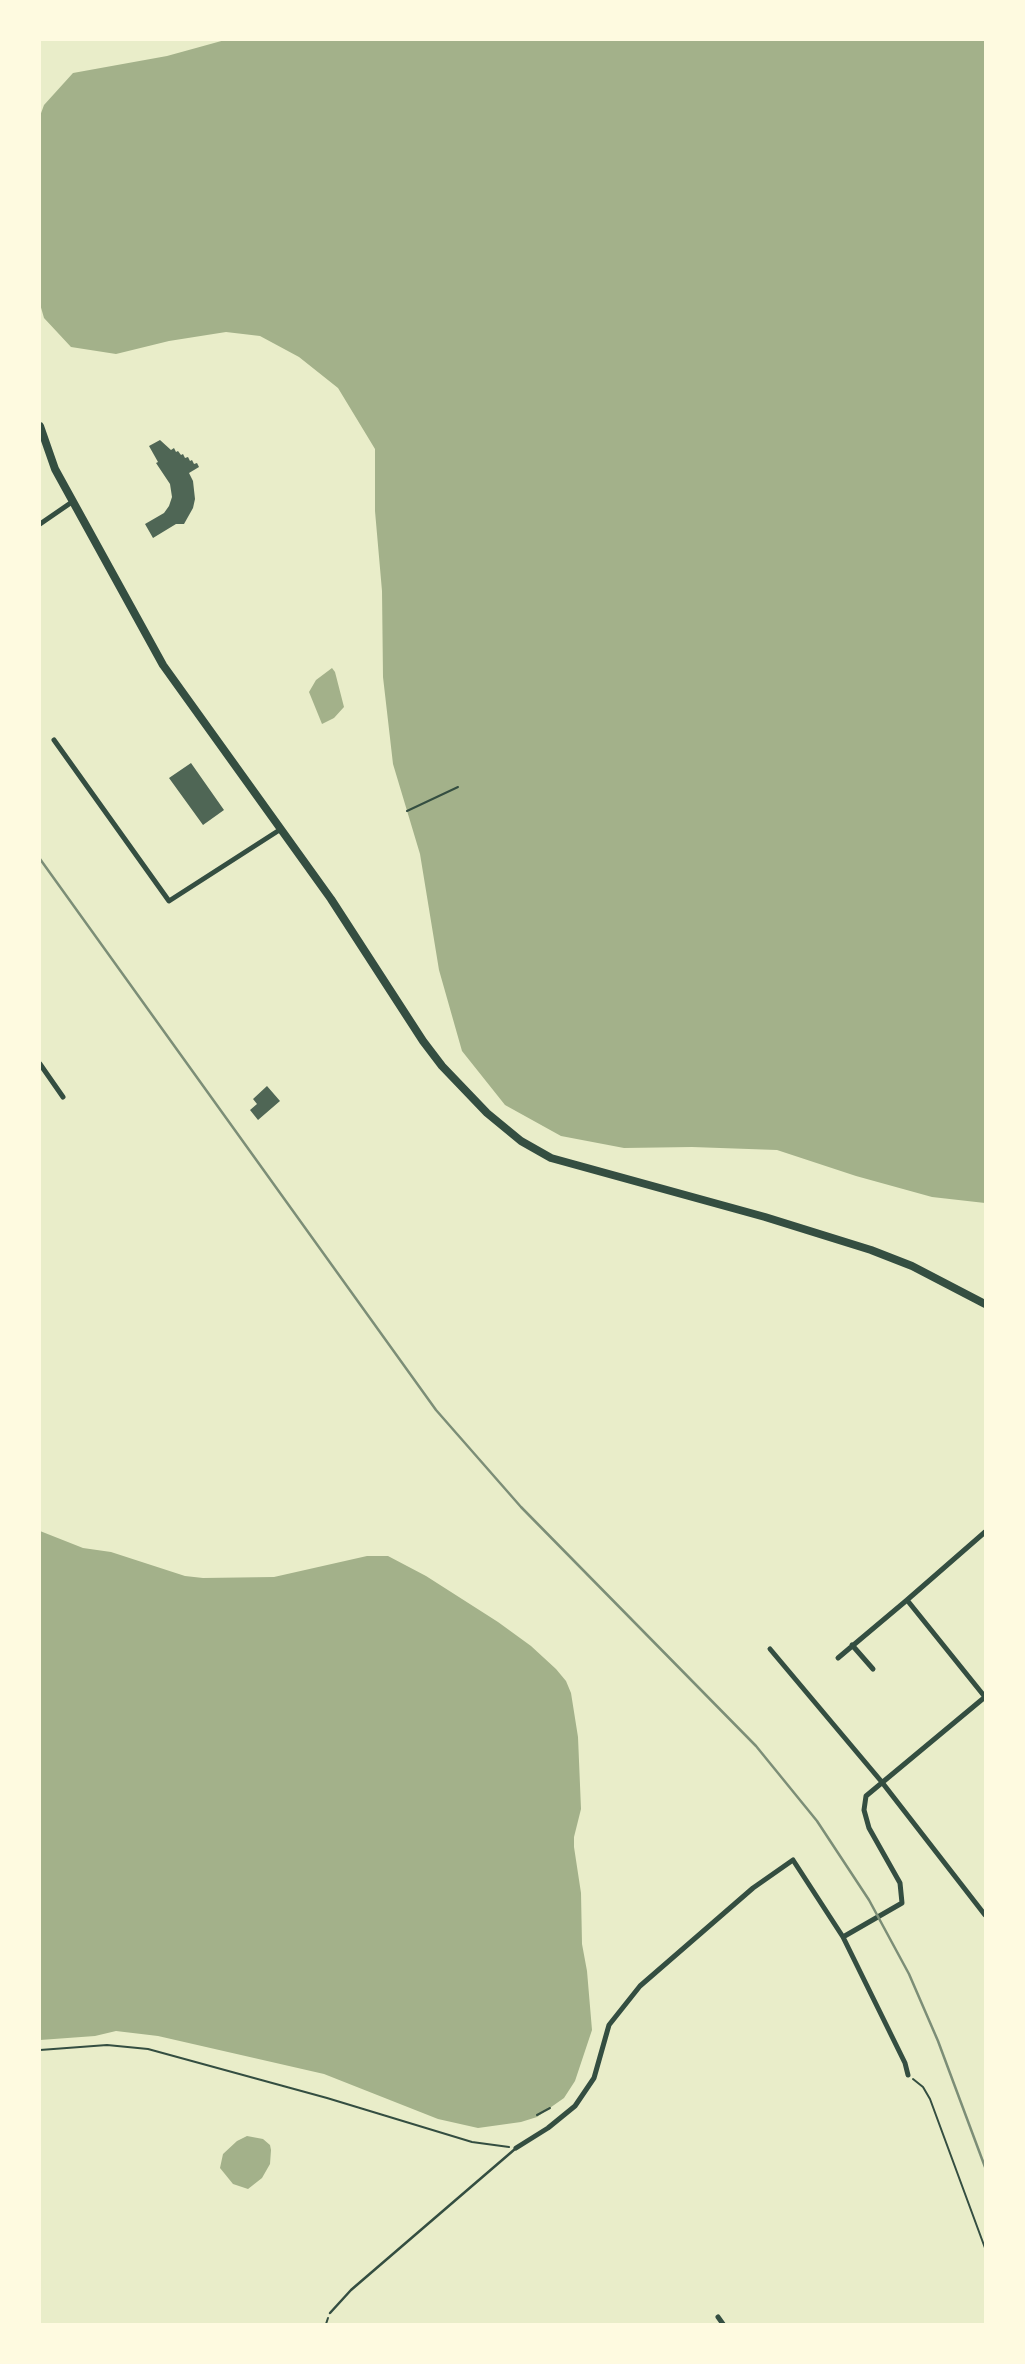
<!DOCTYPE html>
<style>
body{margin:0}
#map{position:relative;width:1025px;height:2364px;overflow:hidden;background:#e9edc9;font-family:"Varela Round",sans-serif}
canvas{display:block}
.frame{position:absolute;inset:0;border:41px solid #fefae0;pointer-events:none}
</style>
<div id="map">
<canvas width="1025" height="2364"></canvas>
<div class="frame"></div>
</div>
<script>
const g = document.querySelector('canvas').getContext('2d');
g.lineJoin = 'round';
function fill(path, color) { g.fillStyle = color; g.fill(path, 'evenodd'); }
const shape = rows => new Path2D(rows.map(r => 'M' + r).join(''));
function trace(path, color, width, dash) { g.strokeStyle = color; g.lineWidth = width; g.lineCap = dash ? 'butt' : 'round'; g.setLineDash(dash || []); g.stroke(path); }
fill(shape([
 [225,40,985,40,985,1203,932,1197,856,1176,777,1150,692,1147,624,1148,561,1136,505,1105,462,1051,439,970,420,854,393,764,383,677,382,591,375,511,375,449,338,388,299,357,260,336,226,332,169,341,116,354,71,347,44,318,40,304,40,116,44,105,73,73,167,56],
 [332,668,335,672,344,707,334,718,322,724,309,692,316,680],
 [40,1531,83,1548,111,1552,185,1576,203,1578,274,1577,367,1556,388,1556,426,1576,498,1622,531,1646,556,1669,566,1681,571,1693,578,1737,581,1809,574,1837,574,1847,581,1893,582,1944,587,1971,592,2030,575,2081,564,2098,537,2117,521,2122,478,2128,438,2119,324,2074,158,2036,116,2031,95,2036,40,2040],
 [247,2136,263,2139,270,2145,271,2150,270,2164,262,2178,248,2189,233,2184,220,2168,223,2154,237,2141]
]), '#a3b18a');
fill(shape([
 [160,440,171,450,174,448,176,452,178,451,181,455,183,454,185,458,188,457,190,461,192,460,194,464,197,463,199,467,189,473,193,481,195,499,193,508,184,524,176,524,153,538,145,524,164,513,169,506,172,497,170,484,156,463,158,462,149,446],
 [191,763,224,810,203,825,169,778],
 [267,1086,280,1101,258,1120,250,1110,257,1104,253,1099]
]), '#4f6655');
trace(shape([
 [407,811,458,787],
 [40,2050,107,2045,148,2049,327,2098,472,2142,509,2147],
 [913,2079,923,2087,930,2099,985,2248],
 [537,2115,550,2108],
 [326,2324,328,2318]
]), '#344e41', 2);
trace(shape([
 [330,2313,351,2290,515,2149]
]), '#344e41', 2.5);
trace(shape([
 [40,524,72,502],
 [54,740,169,901,281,829],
 [40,1064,63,1097],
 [985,1532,907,1600,985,1697],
 [852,1645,873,1669],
 [770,1649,881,1781,985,1915],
 [838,1658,907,1600],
 [843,1937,905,2063,908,2075],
 [516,2148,548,2128,575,2106,594,2078,609,2025,640,1986,753,1888,793,1860,843,1937,902,1903,900,1883,869,1828,864,1810,866,1796,985,1697],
 [718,2317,723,2324]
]), '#344e41', 5);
trace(shape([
 [40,426,55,469,163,665,331,899,423,1041,442,1066,487,1113,521,1141,551,1158,765,1217,871,1250,912,1266,985,1304]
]), '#344e41', 8);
trace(shape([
 [40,859,436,1410,521,1507,756,1746,817,1821,869,1900,909,1974,938,2041,985,2167]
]), '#7c8e77', 2.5);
</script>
